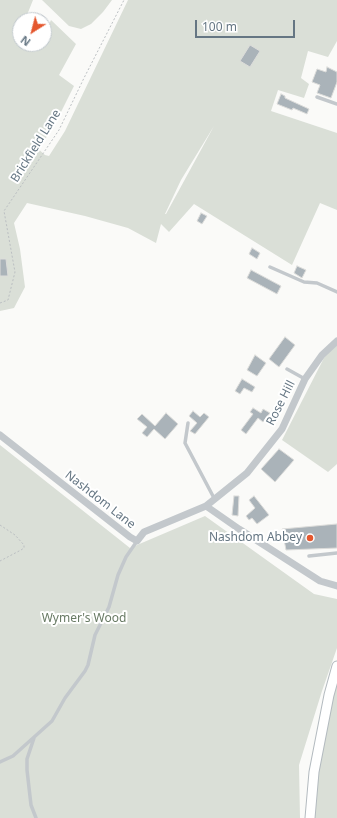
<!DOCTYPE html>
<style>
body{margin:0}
#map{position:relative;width:337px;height:818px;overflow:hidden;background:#fafaf8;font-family:"Noto Sans",sans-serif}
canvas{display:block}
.north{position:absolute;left:12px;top:12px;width:40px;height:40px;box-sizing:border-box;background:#fff;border:1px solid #c1c8cd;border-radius:50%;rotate:216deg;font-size:11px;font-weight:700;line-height:16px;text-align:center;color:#657683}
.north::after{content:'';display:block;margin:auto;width:14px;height:18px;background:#e4572e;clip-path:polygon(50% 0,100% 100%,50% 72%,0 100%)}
.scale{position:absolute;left:195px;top:20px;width:100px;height:18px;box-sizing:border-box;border:2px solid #657683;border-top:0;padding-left:5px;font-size:12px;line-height:14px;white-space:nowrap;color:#657683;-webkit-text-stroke:3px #fff;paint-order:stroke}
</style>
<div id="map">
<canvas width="337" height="818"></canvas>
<div class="north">N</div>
<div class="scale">100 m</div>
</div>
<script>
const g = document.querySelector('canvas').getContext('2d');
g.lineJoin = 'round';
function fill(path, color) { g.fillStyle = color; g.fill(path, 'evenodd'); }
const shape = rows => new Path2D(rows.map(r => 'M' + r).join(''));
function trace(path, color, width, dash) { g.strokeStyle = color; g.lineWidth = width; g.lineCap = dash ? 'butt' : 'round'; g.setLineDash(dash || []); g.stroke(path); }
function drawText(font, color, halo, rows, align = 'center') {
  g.font = font + ' "Noto Sans",sans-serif'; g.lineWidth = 4; g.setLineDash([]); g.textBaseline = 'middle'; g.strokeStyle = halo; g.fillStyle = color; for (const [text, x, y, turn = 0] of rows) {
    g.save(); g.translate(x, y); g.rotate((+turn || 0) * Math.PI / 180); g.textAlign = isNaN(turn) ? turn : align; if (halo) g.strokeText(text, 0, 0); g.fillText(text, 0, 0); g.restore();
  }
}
fill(shape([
 [0,0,33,0,25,20,20,20,20,44,44,44,44,35,51,20,76,44,59,75,74,86,56,122,44,141,36,147,45,155,49,156,65,131,128,0,337,0,337,41,328,57,308,51,301,78,309,84,304,98,278,90,271,111,337,133,337,210,320,203,292,265,194,204,169,232,161,224,156,243,128,228,85,216,27,203,14,223,20,249,25,287,14,308,0,311,0,66,7,70,0,66],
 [214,126,166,214,165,214,181,180],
 [42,0,112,0,103,12,91,24,81,29,69,26],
 [337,345,337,464,328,472,282,440,325,356],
 [0,445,130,548,205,516,314,594,337,599,337,648,322,691,299,765,300,818,0,818],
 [337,682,337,818,314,818,317,763]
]), '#dadfd7');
const building = shape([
 [250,45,260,51,250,67,240,61,250,45],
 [327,67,337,72,337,82,331,98,317,93,320,85,312,82,317,69,326,72,327,67],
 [281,94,285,96,285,98,309,109,307,114,293,108,292,110,277,104,281,94],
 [201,213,207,216,202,224,197,221,201,213],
 [252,248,260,253,257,259,249,254,252,248],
 [0,259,6,259,8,276,0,276,0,259],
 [297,266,306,270,302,278,294,273,297,266],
 [251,270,281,286,277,294,247,278,251,270],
 [285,337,295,345,279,367,269,359,285,337],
 [255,355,266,363,257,376,247,370,255,355],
 [242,379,255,387,252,392,244,388,240,394,235,391,242,379],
 [253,408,261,413,263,409,270,413,263,422,258,418,246,434,241,430,253,414,250,412,253,408],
 [193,411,200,417,204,413,209,417,195,434,190,431,197,423,189,416,193,411],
 [166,413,178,424,165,439,154,429,147,437,142,433,147,427,137,419,142,414,155,426,166,413],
 [279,449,294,460,275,482,261,469,279,449],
 [234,496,239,496,238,516,232,515,234,496],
 [254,496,269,515,257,524,252,518,249,520,246,516,255,508,249,500,254,496],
 [337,524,337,548,286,550,282,529,337,524]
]);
fill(building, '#aab3b9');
trace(building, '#dcdcda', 1);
const secondary = shape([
 [310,818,314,772,329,695,337,666]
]);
trace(secondary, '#b3babf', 11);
trace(shape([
 [0,303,8,300,15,272,4,211,59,130,84,78,124,0],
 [0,525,15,535,24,545,24,548,21,550,0,561]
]), '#bbbfc2', 1, [2, 2]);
trace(shape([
 [317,97,337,104],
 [270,267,304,282,317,283,337,292],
 [287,369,305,379],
 [188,423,185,443,214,498],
 [309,556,337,553],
 [34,738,27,759,27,770,31,805,36,818],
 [0,762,13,756,52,721,65,698,85,671,88,665,95,635,109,607,118,575,126,557,137,541]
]), '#c3c8cc', 3.5);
trace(shape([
 [0,435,130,537,137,541,144,532,206,506,239,529,320,581,337,586],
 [206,506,247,473,282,429,305,379,322,355,337,341]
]), '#c3c8cc', 7);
trace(secondary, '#fff', 9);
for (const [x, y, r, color] of [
 [310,538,4,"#e4572e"]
]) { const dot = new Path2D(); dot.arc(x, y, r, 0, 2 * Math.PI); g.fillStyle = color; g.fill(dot); trace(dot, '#fff', 1.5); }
drawText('12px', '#657683', '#fff', [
 ["Brickfield Lane",36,146,-58],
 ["Rose Hill",281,403,-63],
 ["Nashdom Lane",100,500,38]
]);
drawText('12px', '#657683', '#fff', [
 ["Nashdom Abbey",302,538]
], 'right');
drawText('12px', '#687a64', '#fff', [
 ["Wymer's Wood",84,619]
]);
</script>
